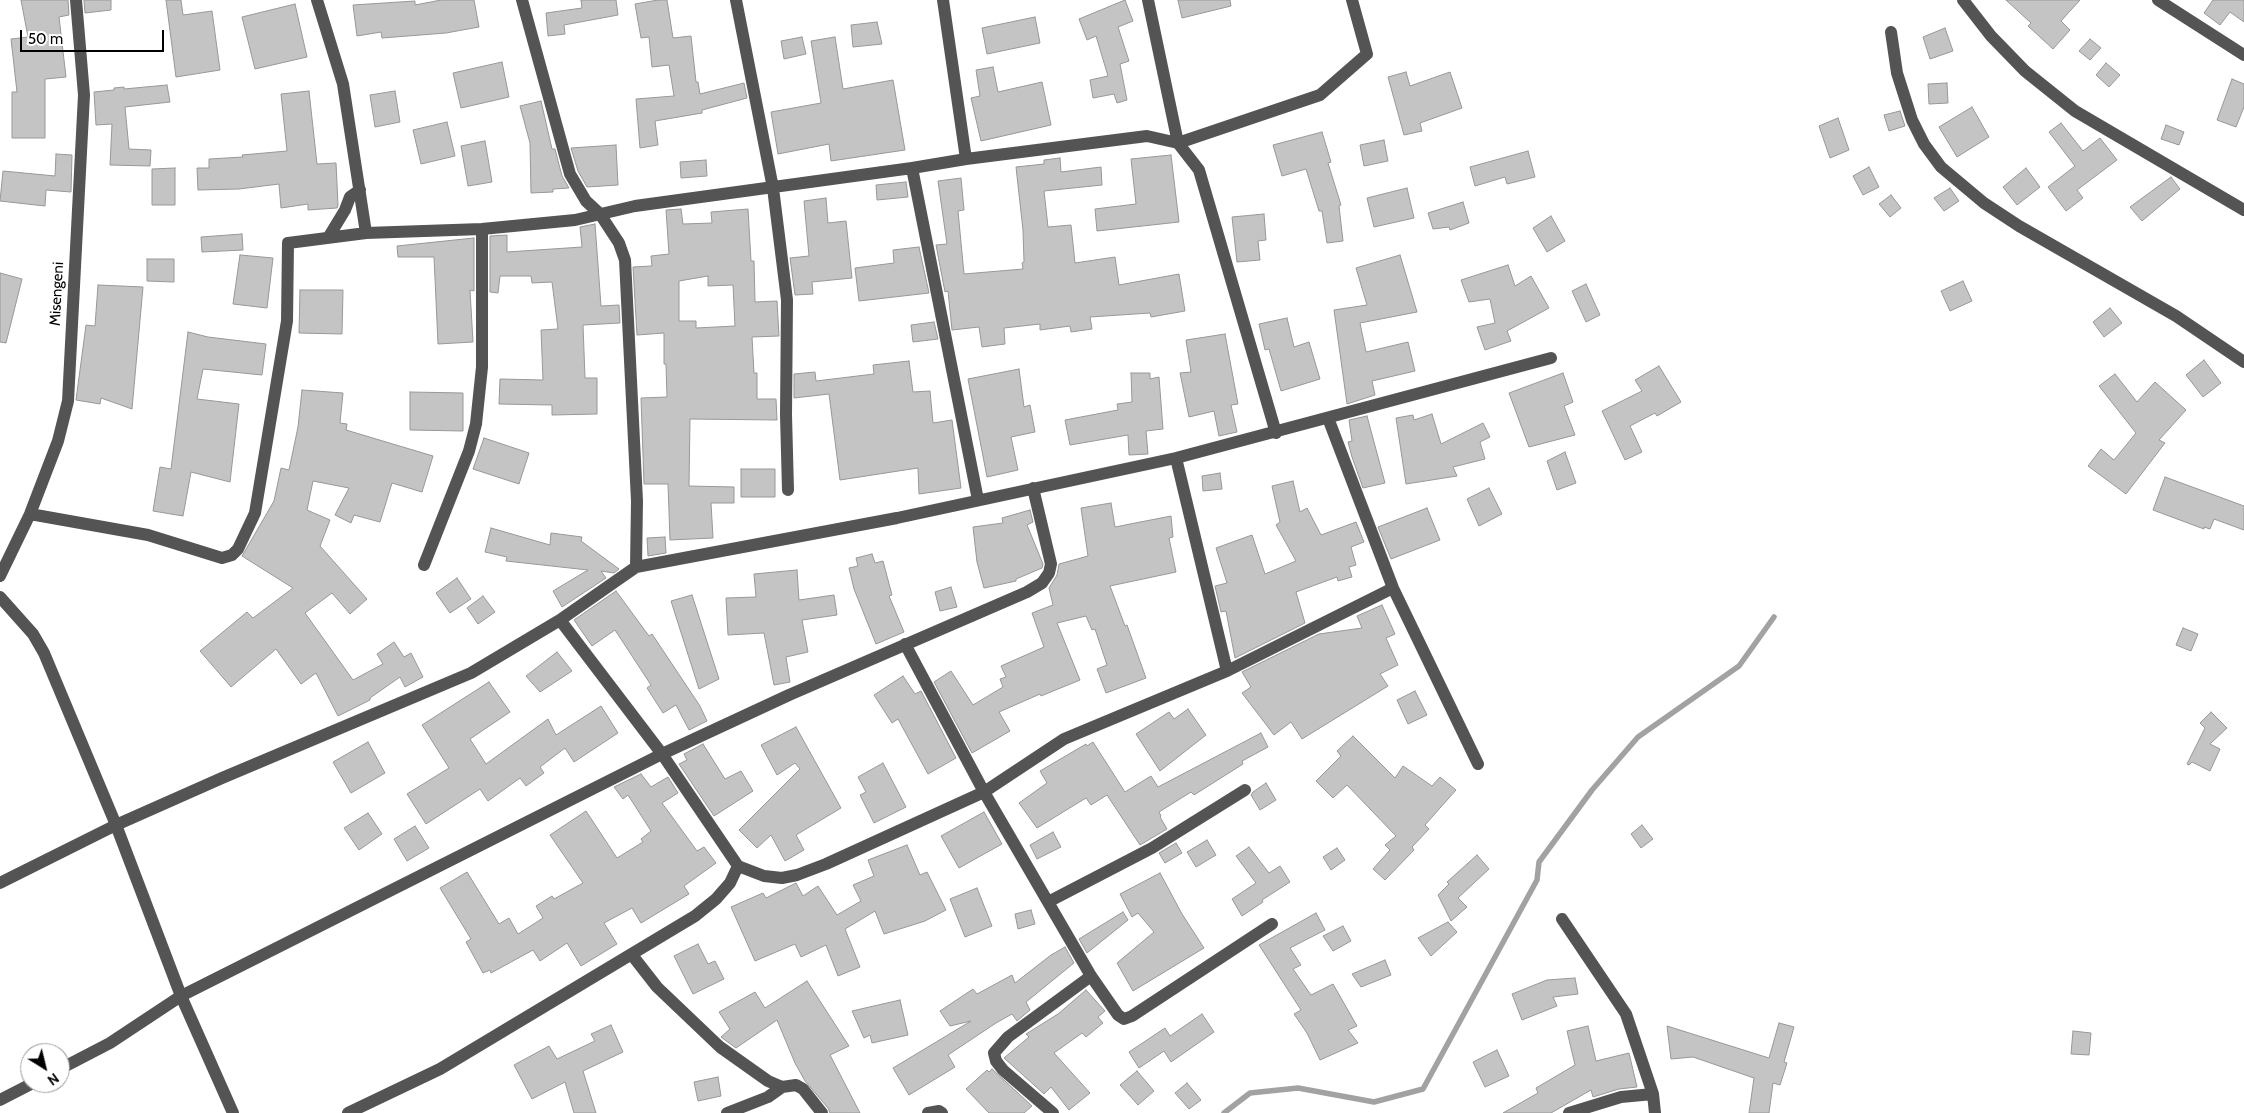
<!DOCTYPE html>
<style>
body{margin:0}
#map{position:relative;width:2244px;height:1113px;overflow:hidden;background:#fff;font-family:Cabin,sans-serif}
canvas{display:block}
.north{position:absolute;left:20px;top:1043px;width:50px;height:50px;box-sizing:border-box;background:#fff;border:1px solid #999;border-radius:50%;rotate:144deg;font-size:14px;font-weight:700;line-height:20px;text-align:center;color:#000}
.north::after{content:'';display:block;margin:auto;width:18px;height:22px;background:#000;clip-path:polygon(50% 0,100% 100%,50% 72%,0 100%)}
.scale{position:absolute;left:20px;top:30px;width:144px;height:22px;box-sizing:border-box;border:2px solid #000;border-top:0;padding-left:6px;font-size:15px;line-height:18px;white-space:nowrap;color:#000;-webkit-text-stroke:4px #fff;paint-order:stroke}
</style>
<div id="map">
<canvas width="2244" height="1113"></canvas>
<div class="north">N</div>
<div class="scale">50 m</div>
</div>
<script>
const g = document.querySelector('canvas').getContext('2d');
g.lineJoin = 'round';
const shape = rows => new Path2D(rows.map(r => 'M' + r).join(''));
function trace(path, color, width, dash) { g.strokeStyle = color; g.lineWidth = width; g.lineCap = dash ? 'butt' : 'round'; g.setLineDash(dash || []); g.stroke(path); }
function fill(path, color) { g.fillStyle = color; g.fill(path, 'evenodd'); }
function drawText(font, color, halo, rows, align = 'center') {
  g.font = font + ' Cabin,sans-serif'; g.lineWidth = 4; g.setLineDash([]); g.textBaseline = 'middle'; g.strokeStyle = halo; g.fillStyle = color; for (const [text, x, y, turn = 0] of rows) {
    g.save(); g.translate(x, y); g.rotate((+turn || 0) * Math.PI / 180); g.textAlign = isNaN(turn) ? turn : align; if (halo) g.strokeText(text, 0, 0); g.fillText(text, 0, 0); g.restore();
  }
}
trace(shape([
 [1224,1113,1250,1093,1298,1088,1374,1102,1423,1089,1537,880,1539,862,1592,790,1638,737,1739,666,1774,617]
]), '#a2a2a2', 5.5);
const building = shape([
 [21,0,68,0,69,15,59,17,66,77,45,79,45,138,12,138,12,92,17,92,11,39,28,37,21,0],
 [84,0,111,0,111,10,85,13,84,0],
 [166,0,181,0,183,15,212,11,220,70,176,77,166,0],
 [441,0,474,0,479,27,446,33,382,38,381,32,357,36,353,5,415,1,415,5,441,0],
 [581,0,616,0,618,15,564,25,565,34,548,36,546,13,582,8,581,0],
 [658,0,667,0,673,38,691,36,696,82,698,82,700,94,744,83,747,98,702,110,702,113,655,121,658,145,640,148,636,99,674,96,669,65,652,67,649,37,641,38,635,4,658,0],
 [1125,0,1133,21,1118,27,1129,61,1120,64,1127,100,1117,103,1114,94,1093,98,1090,80,1108,76,1096,36,1087,40,1079,19,1125,0],
 [1178,0,1230,0,1231,6,1182,18,1178,0],
 [2006,0,2080,0,2061,21,2070,30,2053,49,2028,26,2031,23,2006,0],
 [2213,0,2244,0,2244,22,2230,12,2220,25,2204,13,2213,0],
 [295,4,307,57,255,69,242,17,295,4],
 [1035,17,1040,43,987,54,982,28,1035,17],
 [877,22,882,44,853,47,851,25,877,22],
 [1945,28,1953,51,1930,59,1923,37,1945,28],
 [802,37,806,54,784,59,781,41,802,37],
 [835,37,843,89,893,80,905,150,831,161,829,144,778,154,771,112,821,103,811,41,835,37],
 [2090,39,2101,48,2090,60,2079,51,2090,39],
 [502,62,509,97,461,108,453,73,502,62],
 [2106,63,2120,75,2109,87,2096,75,2106,63],
 [993,67,998,92,1042,82,1051,125,981,141,971,98,980,96,976,70,993,67],
 [1406,72,1410,86,1450,72,1462,108,1420,123,1422,131,1404,135,1388,77,1406,72],
 [2232,79,2244,84,2244,107,2236,127,2217,120,2232,79],
 [1947,83,1948,103,1929,104,1928,84,1947,83],
 [167,85,170,102,125,107,129,149,151,150,150,166,110,165,112,124,96,125,94,92,114,90,114,88,124,87,124,89,167,85],
 [309,91,317,164,336,163,338,205,337,208,308,210,308,204,281,208,279,184,239,189,198,190,197,168,209,168,209,159,243,157,242,155,287,151,281,94,309,91],
 [395,91,400,122,375,127,370,95,395,91],
 [541,101,552,149,555,149,562,176,569,188,553,189,553,192,531,193,530,143,520,106,541,101],
 [1972,107,1989,137,1957,157,1939,127,1972,107],
 [1900,111,1905,126,1889,131,1884,115,1900,111],
 [1838,118,1849,150,1830,158,1819,126,1838,118],
 [447,122,455,156,421,164,413,130,447,122],
 [2061,123,2083,151,2100,138,2117,160,2077,190,2083,198,2066,211,2048,187,2075,166,2049,132,2061,123],
 [2166,125,2184,132,2179,145,2161,139,2166,125],
 [1322,132,1331,162,1328,163,1341,205,1339,206,1343,241,1327,243,1322,211,1319,211,1306,169,1282,176,1273,145,1322,132],
 [1384,140,1388,161,1364,166,1360,145,1384,140],
 [485,141,492,182,468,186,461,146,485,141],
 [616,145,618,185,587,187,578,171,571,148,616,145],
 [1528,151,1535,177,1507,184,1505,177,1475,186,1470,167,1528,151],
 [56,154,72,155,71,192,46,190,45,206,0,201,3,171,55,176,56,154],
 [1171,155,1179,222,1097,231,1095,209,1136,204,1131,159,1171,155],
 [1060,158,1061,172,1101,167,1102,185,1044,191,1048,227,1071,225,1075,263,1115,257,1119,285,1179,274,1185,311,1151,317,1150,313,1090,317,1092,329,1071,332,1070,326,1040,330,1040,324,1004,328,1005,344,982,347,979,327,952,330,948,291,945,292,936,245,947,244,938,181,961,178,964,210,958,211,964,274,1023,269,1022,263,1024,262,1023,230,1016,167,1044,164,1044,160,1060,158],
 [706,160,707,176,681,178,680,162,706,160],
 [1869,167,1879,187,1863,195,1853,176,1869,167],
 [175,168,175,205,152,205,152,169,175,168],
 [2026,168,2040,187,2017,205,2003,187,2026,168],
 [2171,177,2180,189,2142,221,2130,207,2171,177],
 [906,182,908,197,877,200,876,185,906,182],
 [1407,188,1414,218,1374,227,1367,198,1407,188],
 [1950,188,1959,201,1944,211,1934,198,1950,188],
 [1891,195,1901,208,1890,217,1879,204,1891,195],
 [826,198,828,223,846,221,852,278,812,282,813,294,795,295,790,258,809,256,804,201,826,198],
 [1463,202,1469,223,1450,230,1449,227,1433,229,1428,213,1463,202],
 [681,209,683,224,712,223,711,212,748,209,751,261,754,261,755,302,777,301,779,336,752,337,754,373,757,373,757,399,776,399,777,420,690,419,689,486,734,487,734,503,711,503,713,538,670,540,668,484,644,484,641,398,667,397,666,364,664,364,664,333,637,335,633,267,652,266,651,256,669,254,666,210,681,209],
 [708,276,708,286,733,285,735,326,696,328,696,321,679,321,679,281,708,276],
 [1264,214,1266,240,1258,241,1260,260,1237,262,1232,217,1264,214],
 [1551,216,1565,241,1547,252,1533,228,1551,216],
 [595,224,601,306,619,305,620,323,583,325,585,378,597,378,597,414,552,415,552,405,499,404,500,379,543,380,541,330,558,329,552,282,532,283,531,276,500,276,498,293,490,292,490,236,507,235,507,252,582,247,580,227,595,224],
 [242,234,243,250,202,252,201,237,242,234],
 [474,238,474,291,470,290,473,342,438,344,434,257,398,257,397,246,474,238],
 [919,247,929,293,859,301,855,268,894,263,893,250,919,247],
 [240,255,273,258,267,308,233,304,240,255],
 [1400,255,1417,312,1360,323,1366,352,1408,342,1415,371,1372,381,1375,395,1347,404,1334,310,1367,305,1356,268,1400,255],
 [147,259,174,259,174,282,147,281,147,259],
 [1508,265,1515,286,1531,276,1549,308,1507,331,1511,341,1485,350,1477,327,1495,323,1490,299,1469,302,1461,280,1508,265],
 [0,273,22,279,6,343,0,342,0,273],
 [1963,281,1972,301,1950,311,1941,291,1963,281],
 [1586,284,1600,315,1586,322,1572,291,1586,284],
 [98,285,143,287,132,409,101,398,100,404,76,400,86,325,95,326,98,285],
 [300,290,343,290,342,334,299,333,300,290],
 [2110,308,2122,323,2104,337,2093,322,2110,308],
 [1287,318,1294,347,1309,342,1320,379,1281,391,1269,349,1265,350,1259,324,1287,318],
 [934,322,938,339,913,342,911,325,934,322],
 [188,332,208,337,266,344,262,375,203,369,197,399,239,404,230,482,191,472,183,516,153,511,160,467,171,469,188,332],
 [1225,334,1238,404,1231,405,1237,432,1219,436,1214,411,1189,417,1180,373,1191,372,1186,340,1225,334],
 [2204,360,2221,383,2203,397,2186,375,2204,360],
 [909,361,913,392,930,391,933,423,952,420,961,488,919,494,918,468,840,480,829,394,794,398,794,374,815,372,816,381,874,374,873,365,909,361],
 [1659,366,1681,402,1657,416,1655,413,1630,426,1642,452,1625,460,1602,411,1642,391,1635,380,1659,366],
 [1019,369,1024,407,1030,405,1035,432,1011,437,1018,470,987,477,968,379,1019,369],
 [1131,373,1150,373,1150,379,1159,377,1163,429,1146,431,1148,454,1129,455,1128,435,1070,445,1065,420,1118,410,1117,404,1132,402,1131,373],
 [1563,373,1573,402,1564,406,1575,435,1529,447,1509,393,1563,373],
 [2115,374,2137,402,2155,382,2186,410,2159,440,2165,443,2126,494,2088,466,2101,449,2114,460,2136,433,2099,386,2115,374],
 [302,390,343,393,340,423,347,424,346,430,433,456,422,492,392,483,380,522,354,515,351,523,335,515,349,488,313,481,307,510,330,520,320,546,367,599,350,614,332,593,305,613,353,680,383,664,377,654,394,642,404,657,411,653,423,677,405,687,400,677,370,698,370,700,338,716,316,673,301,684,276,649,231,687,200,651,247,612,253,618,293,588,242,556,274,501,281,468,289,470,298,427,302,390],
 [410,392,463,393,463,431,410,430,410,392],
 [1432,414,1441,444,1483,423,1490,437,1480,442,1485,459,1453,467,1457,476,1406,484,1396,418,1413,415,1414,420,1432,414],
 [1367,416,1385,483,1363,488,1352,457,1348,442,1352,441,1349,420,1367,416],
 [484,438,529,453,519,484,473,469,484,438],
 [1565,452,1576,483,1557,490,1547,461,1565,452],
 [741,469,775,469,775,497,741,497,741,469],
 [1220,473,1222,489,1203,491,1202,476,1220,473],
 [2165,477,2244,506,2244,530,2214,519,2210,529,2204,527,2204,529,2153,510,2165,477],
 [1293,481,1300,512,1307,508,1321,535,1356,522,1364,542,1351,547,1356,565,1349,567,1352,577,1338,581,1337,577,1296,592,1305,623,1235,658,1226,611,1221,612,1215,586,1227,583,1216,548,1252,535,1265,574,1296,561,1276,525,1280,522,1272,486,1293,481],
 [1489,488,1502,514,1479,526,1467,499,1489,488],
 [1111,503,1115,527,1171,516,1173,537,1169,538,1176,572,1110,586,1125,626,1127,625,1146,678,1106,693,1097,669,1107,665,1095,629,1092,630,1086,616,1057,623,1080,680,1041,696,1040,694,999,712,1010,731,972,753,934,682,951,671,973,705,1003,687,1000,679,1006,677,1001,666,1044,647,1032,613,1053,605,1049,588,1057,575,1059,564,1088,556,1081,508,1111,503],
 [1427,508,1440,540,1391,559,1378,527,1427,508],
 [1030,510,1033,522,1027,525,1043,564,1042,568,1016,579,1016,581,984,588,977,562,973,527,1003,523,1002,518,1030,510],
 [491,528,550,545,551,533,582,537,581,541,619,569,614,573,601,571,606,578,562,607,553,591,588,570,506,561,507,557,485,552,491,528],
 [665,537,666,553,648,556,647,538,665,537],
 [872,554,875,563,883,561,892,595,889,596,904,632,876,644,854,589,849,568,858,566,856,558,872,554],
 [797,570,799,600,834,595,837,615,802,620,808,652,786,657,790,682,774,685,764,633,728,635,726,598,756,597,754,574,797,570],
 [457,578,471,599,450,613,436,593,457,578],
 [951,587,957,607,940,611,935,592,951,587],
 [616,591,649,636,652,634,700,706,707,721,689,730,676,705,663,713,647,688,651,685,615,630,592,646,574,620,616,591],
 [692,595,719,679,699,689,671,601,692,595],
 [483,596,495,612,478,624,467,608,483,596],
 [1382,605,1395,634,1386,638,1398,665,1380,674,1388,686,1302,739,1291,722,1274,735,1242,693,1251,687,1242,672,1319,634,1362,628,1357,616,1382,605],
 [2183,628,2198,634,2191,651,2176,645,2183,628],
 [557,652,572,671,540,692,526,676,557,652],
 [903,676,915,694,921,691,956,758,928,774,898,719,892,723,874,695,903,676],
 [489,682,510,712,470,739,486,764,548,719,556,735,601,706,618,733,574,762,565,748,540,767,544,773,526,786,520,778,488,801,480,789,426,824,407,794,449,768,422,725,489,682],
 [1415,691,1427,715,1408,724,1397,700,1415,691],
 [1188,709,1206,735,1160,771,1136,734,1169,712,1174,719,1188,709],
 [2211,712,2227,728,2210,744,2220,749,2210,771,2192,762,2189,765,2187,764,2205,728,2200,723,2211,712],
 [796,727,841,808,796,835,804,850,785,861,771,835,757,848,739,830,800,769,795,763,777,775,761,745,796,727],
 [1261,733,1268,747,1242,761,1243,764,1194,795,1191,792,1159,812,1161,816,1160,817,1167,829,1140,845,1107,795,1091,805,1086,798,1037,828,1019,803,1047,783,1040,771,1086,744,1087,746,1093,742,1125,792,1151,776,1158,787,1261,733],
 [1353,736,1395,778,1403,766,1432,786,1440,777,1456,790,1425,825,1429,829,1412,847,1414,850,1385,880,1373,869,1390,850,1385,845,1396,836,1347,785,1333,798,1316,781,1341,756,1337,751,1353,736],
 [368,742,385,773,351,793,333,762,368,742],
 [703,744,725,779,741,771,753,791,714,816,679,764,687,760,684,754,703,744],
 [883,763,906,807,874,823,860,795,866,792,858,777,883,763],
 [641,774,651,787,668,777,678,793,662,803,697,851,704,847,716,863,684,886,689,894,641,923,632,908,604,923,617,944,581,966,567,943,540,961,533,950,491,973,490,970,483,973,466,942,471,939,440,888,467,872,499,924,509,918,518,934,543,918,536,906,552,896,554,899,583,883,550,835,586,811,617,858,643,842,641,839,651,831,628,795,623,799,614,787,641,774],
 [1266,783,1276,800,1260,810,1251,795,1253,792,1266,783],
 [984,812,1002,844,959,868,941,836,984,812],
 [368,813,382,834,359,850,344,828,368,813],
 [1642,825,1653,839,1641,848,1631,834,1642,825],
 [415,826,429,848,407,861,394,839,415,826],
 [1053,832,1061,847,1037,859,1030,845,1053,832],
 [1207,840,1216,855,1196,867,1187,852,1207,840],
 [1176,843,1182,853,1165,863,1159,853,1176,843],
 [907,845,920,875,927,872,946,910,925,921,884,934,875,911,845,929,860,967,838,976,826,945,801,957,795,944,755,961,731,907,763,893,766,898,796,883,803,896,818,886,837,915,861,901,853,885,874,876,868,860,907,845],
 [1249,847,1269,873,1280,866,1290,882,1262,900,1263,902,1242,916,1232,899,1256,883,1236,856,1249,847],
 [1337,848,1345,860,1331,870,1323,857,1337,848],
 [1477,855,1489,869,1458,898,1467,907,1451,921,1438,895,1449,884,1447,882,1477,855],
 [1160,873,1182,914,1204,948,1133,991,1117,963,1154,932,1138,913,1132,917,1120,894,1160,873],
 [977,888,992,926,965,937,950,899,977,888],
 [1031,910,1035,924,1018,929,1015,914,1031,910],
 [1123,912,1128,920,1087,953,1079,939,1123,912],
 [1316,913,1325,930,1290,948,1301,965,1293,969,1311,995,1333,984,1357,1026,1348,1030,1358,1043,1320,1060,1307,1033,1294,1014,1301,1010,1259,945,1316,913],
 [1448,922,1457,932,1431,956,1418,938,1448,922],
 [1343,926,1351,941,1333,951,1323,936,1343,926],
 [698,944,708,964,715,961,724,979,693,994,674,956,698,944],
 [1065,947,1074,963,1026,1002,1030,1010,1017,1021,1012,1014,996,1023,948,1055,955,1067,909,1095,893,1068,971,1021,950,1026,940,1011,973,989,977,994,1012,975,1015,983,1051,955,1065,947],
 [1385,960,1391,975,1361,987,1352,974,1385,960],
 [1575,978,1578,994,1553,997,1557,1006,1522,1020,1512,994,1547,980,1575,978],
 [807,981,849,1046,830,1055,860,1113,830,1113,828,1108,805,1081,795,1063,777,1020,736,1048,721,1037,730,1029,719,1012,755,992,765,1008,807,981],
 [1086,990,1105,1011,1098,1017,1103,1023,1086,1037,1082,1033,1054,1053,1090,1093,1069,1110,1051,1087,1044,1094,1004,1058,1029,1037,1026,1034,1058,1014,1086,990],
 [900,1000,908,1035,872,1043,870,1035,864,1038,852,1011,900,1000],
 [1202,1014,1214,1032,1171,1062,1164,1051,1139,1068,1129,1052,1165,1028,1170,1036,1202,1014],
 [1779,1023,1794,1027,1784,1062,1787,1063,1780,1085,1773,1083,1769,1113,1749,1113,1754,1078,1693,1057,1671,1059,1667,1026,1769,1058,1779,1023],
 [611,1025,623,1052,583,1071,596,1113,574,1113,565,1082,532,1099,514,1065,549,1046,557,1059,595,1041,591,1034,611,1025],
 [1588,1026,1596,1061,1629,1053,1637,1087,1619,1089,1593,1097,1591,1090,1551,1113,1503,1113,1538,1093,1536,1088,1575,1065,1567,1031,1588,1026],
 [2073,1031,2091,1033,2089,1055,2071,1054,2073,1031],
 [1497,1050,1509,1076,1485,1087,1473,1062,1497,1050],
 [992,1069,1032,1106,1024,1113,989,1113,966,1089,987,1070,989,1072,992,1069],
 [1137,1071,1154,1091,1138,1105,1120,1085,1137,1071],
 [718,1077,721,1096,698,1101,694,1082,718,1077],
 [1187,1083,1201,1100,1189,1109,1175,1093,1187,1083]
]);
fill(building, '#c4c4c4');
trace(building, '#989898', 1);
trace(shape([
 [317,0,343,84,366,233],
 [522,0,570,174,586,201,600,214,619,243,625,260,637,501,636,567],
 [736,0,773,188,787,300,786,415,788,490],
 [943,0,966,159],
 [1148,0,1178,143,1320,95,1367,54,1352,0],
 [1963,0,1991,36,2025,71,2075,111,2244,210],
 [2158,0,2244,55],
 [1891,32,1897,73,1912,120,1924,144,1941,167,1984,203,2019,226,2176,316,2244,362],
 [912,168,978,500],
 [328,238,345,210,350,197,360,190],
 [1328,418,1393,588,1478,764],
 [1176,458,1227,671],
 [30,514,148,535,222,558,232,555,238,549,255,513,287,321,288,243,366,233,482,229,575,220,635,206,912,168,966,159,1147,136,1178,143,1199,170,1276,433],
 [424,565,469,451,476,424,482,367,482,229],
 [0,576,30,514,58,441,68,401,84,95,76,0],
 [0,597,33,634,44,653,116,825,181,996,233,1113],
 [560,620,662,754,738,866],
 [905,644,984,792,1091,976,1118,1015,1124,1019,1132,1016,1272,924],
 [0,883,116,825,222,778,471,673,560,620,636,567,897,518,1176,458,1551,358],
 [1048,902,1152,848,1245,790],
 [1562,919,1626,1014,1653,1094],
 [632,955,657,987,720,1047,768,1081,782,1087,796,1085,803,1089,822,1113],
 [60,1069,110,1043,181,996,662,754,789,695,1027,592,1042,583,1049,573,1051,564,1033,488],
 [0,1100,33,1083],
 [348,1113,440,1069,695,916,716,899,730,883,738,866,764,876,782,878,797,875,826,864,984,792,1064,739,1227,671,1393,588],
 [727,1113,768,1097,782,1087],
 [928,1113,939,1111,942,1113],
 [1053,1113,1003,1070,996,1061,994,1053,1008,1037,1091,976],
 [1569,1113,1621,1097,1653,1094,1655,1113]
]), '#545454', 12);
drawText('15px', '#000', '#fff', [
 ["Misengeni",57,294,-87]
]);
</script>
